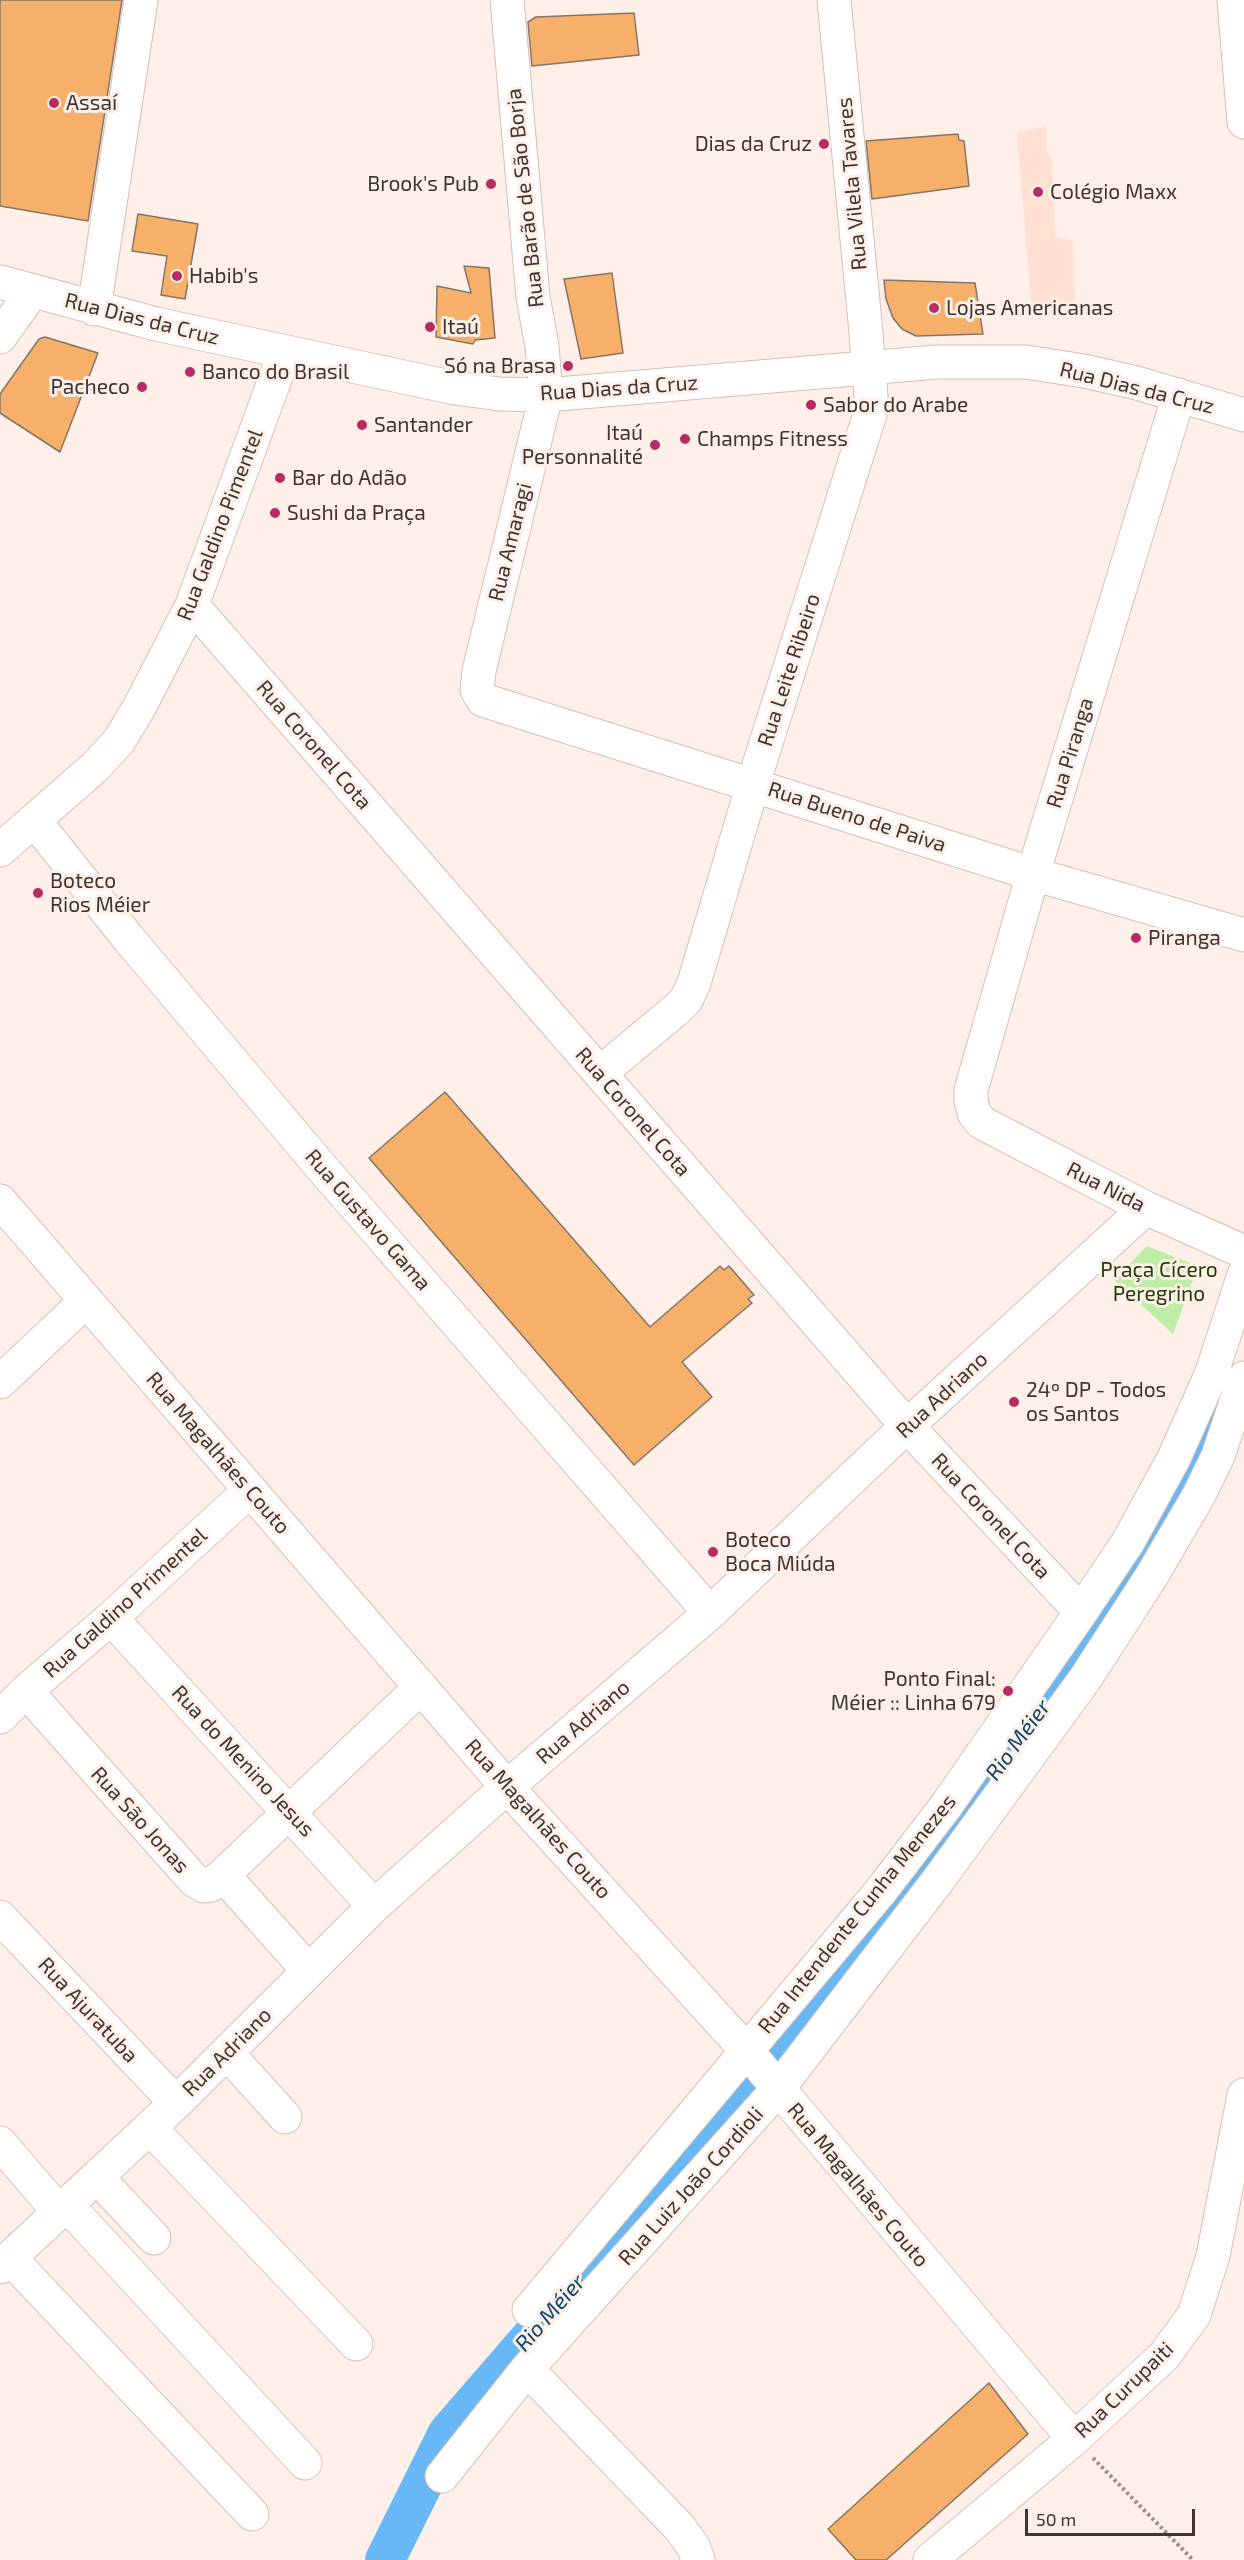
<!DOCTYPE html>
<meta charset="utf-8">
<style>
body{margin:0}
#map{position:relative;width:1244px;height:2560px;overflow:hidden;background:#fef0e9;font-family:"Exo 2",sans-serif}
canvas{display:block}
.scale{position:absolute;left:1025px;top:2509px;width:170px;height:27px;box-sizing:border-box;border:3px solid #3e3531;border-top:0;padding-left:8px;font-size:18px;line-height:21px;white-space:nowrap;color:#3e3531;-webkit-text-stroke:4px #fef0e9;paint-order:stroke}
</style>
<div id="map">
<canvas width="1244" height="2560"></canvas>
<div class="scale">50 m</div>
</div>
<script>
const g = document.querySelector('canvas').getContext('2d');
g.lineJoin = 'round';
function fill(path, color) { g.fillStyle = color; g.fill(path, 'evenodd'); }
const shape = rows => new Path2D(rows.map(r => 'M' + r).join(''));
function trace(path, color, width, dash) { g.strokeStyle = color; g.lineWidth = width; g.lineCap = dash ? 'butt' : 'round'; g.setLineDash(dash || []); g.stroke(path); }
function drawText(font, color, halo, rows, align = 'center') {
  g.font = font + ' "Exo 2",sans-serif'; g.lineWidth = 6; g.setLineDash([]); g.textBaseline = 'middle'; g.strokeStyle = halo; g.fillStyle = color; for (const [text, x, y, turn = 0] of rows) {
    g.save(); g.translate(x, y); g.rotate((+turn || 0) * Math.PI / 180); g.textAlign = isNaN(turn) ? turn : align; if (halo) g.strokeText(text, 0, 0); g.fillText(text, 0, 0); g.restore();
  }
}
fill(shape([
 [1046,126,1046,151,1052,158,1055,237,1073,241,1075,314,1032,314,1017,133]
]), '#ffe0d1');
fill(shape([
 [1147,1246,1198,1266,1173,1334,1114,1280]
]), '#beeda6');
trace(shape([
 [774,2051,859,1951,943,1842,1096,1631,1120,1594,1191,1472,1220,1402],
 [385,2560,448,2433,631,2222,745,2086]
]), '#68b8f6', 40);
const building = shape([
 [0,0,122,0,88,221,0,206,0,0],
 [634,13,639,55,532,66,528,22,536,17,634,13],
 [958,134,959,140,964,141,969,186,872,199,866,141,958,134],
 [138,214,198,224,185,299,161,295,167,256,132,251,138,214],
 [464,266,489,268,495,338,475,340,473,344,436,337,437,286,471,293,464,266],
 [612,273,623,353,581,359,564,279,612,273],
 [884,280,975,283,983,334,916,336,902,329,893,318,886,299,884,280],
 [45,337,98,353,60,452,0,413,0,394,39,339,45,337],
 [445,1092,650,1327,720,1266,724,1270,729,1266,754,1295,748,1299,752,1303,682,1362,712,1397,634,1465,369,1158,445,1092],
 [989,2383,1028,2434,886,2560,856,2560,828,2529,989,2383]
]);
fill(building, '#f6b06a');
trace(building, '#847566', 1.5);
const minor = shape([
 [507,0,533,297,542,346,546,395,479,671,477,690,483,700,1033,874,1244,935],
 [1234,0,1244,122],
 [0,282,156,324,455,388,499,394,546,395,937,362,1026,362,1084,371,1137,383,1244,415],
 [94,309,141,0],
 [0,337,32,292],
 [1179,395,1033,874,971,1090,971,1101,974,1113,981,1122,994,1129,1146,1208,1244,1252],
 [192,605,907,1426,1081,1612],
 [34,820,128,938,322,1168,710,1613],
 [0,850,95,767,119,741,140,706,192,605,285,352],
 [600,1073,677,1009,686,1000,694,983,753,784,870,414,871,397,865,322,834,0],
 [0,1201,507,1787,746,2050,1074,2439],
 [0,1382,86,1301],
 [111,1618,374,1906],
 [26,1691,194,1880,204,1886,211,1885,223,1875,308,1970],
 [0,1717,26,1691,111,1618,250,1490],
 [223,1875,421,1687],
 [0,1917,176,2103],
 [227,2053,285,2117],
 [150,2128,356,2344],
 [0,2143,59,2212],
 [97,2177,154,2238],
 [67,2205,305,2463],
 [10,2258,252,2514],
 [0,2267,176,2103,374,1906,507,1787,710,1613,907,1426,1146,1208],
 [529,2310,880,1892,946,1806,1081,1612,1128,1542,1174,1458,1211,1375,1244,1275],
 [527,2369,680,2528,694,2548,698,2560],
 [442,2476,527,2369,778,2089,939,1879,1085,1679,1151,1577,1199,1495,1218,1456,1244,1378],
 [930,2560,1074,2439,1164,2356,1194,2315,1213,2256,1244,2095]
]);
trace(minor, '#d5bfb4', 35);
trace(shape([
 [1093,2458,1193,2560]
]), '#9a8f8a', 4, [3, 3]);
trace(minor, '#fff', 33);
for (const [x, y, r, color] of [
 [54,103,6,"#b72b63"],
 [824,144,6,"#b72b63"],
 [491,184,6,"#b72b63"],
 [1038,192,6,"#b72b63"],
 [177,276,6,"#b72b63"],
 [934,308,6,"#b72b63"],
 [430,327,6,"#b72b63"],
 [568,366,6,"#b72b63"],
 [190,372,6,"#b72b63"],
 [142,387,6,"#b72b63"],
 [811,405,6,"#b72b63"],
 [362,425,6,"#b72b63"],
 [685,439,6,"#b72b63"],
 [655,445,6,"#b72b63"],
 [280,478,6,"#b72b63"],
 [275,513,6,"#b72b63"],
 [38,893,6,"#b72b63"],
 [1136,938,6,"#b72b63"],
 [1014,1402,6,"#b72b63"],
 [713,1552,6,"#b72b63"],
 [1008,1691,6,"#b72b63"]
]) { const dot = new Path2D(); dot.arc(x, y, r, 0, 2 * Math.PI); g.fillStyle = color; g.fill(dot); trace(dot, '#fef0e9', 2); }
drawText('21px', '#3e3531', '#fef0e9', [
 ["Assaí",66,103],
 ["Dias da Cruz",812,144,"right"],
 ["Brook's Pub",479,184,"right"],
 ["Colégio Maxx",1050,192],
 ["Habib's",189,276],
 ["Lojas Americanas",946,308],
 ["Itaú",442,327],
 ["Só na Brasa",556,366,"right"],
 ["Banco do Brasil",202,372],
 ["Pacheco",130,387,"right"],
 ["Sabor do Arabe",823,405],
 ["Santander",374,425],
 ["Itaú",643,433,"right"],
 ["Personnalité",643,457,"right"],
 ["Champs Fitness",697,439],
 ["Bar do Adão",292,478],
 ["Sushi da Praça",287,513],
 ["Boteco",50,881],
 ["Rios Méier",50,905],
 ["Piranga",1148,938],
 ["24º DP - Todos",1026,1390],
 ["os Santos",1026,1414],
 ["Boteco",725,1540],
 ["Boca Miúda",725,1564],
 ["Ponto Final:",996,1679,"right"],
 ["Méier :: Linha 679",996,1703,"right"]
], 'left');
drawText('21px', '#3e3531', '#fef0e9', [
 ["Rua Vilela Tavares",852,184,-95],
 ["Rua Barão de São Borja",525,198,-96],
 ["Rua Dias da Cruz",142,319,14],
 ["Rua Dias da Cruz",619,388,-4],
 ["Rua Dias da Cruz",1137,388,14],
 ["Rua Galdino Pimentel",220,525,-69],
 ["Rua Amaragi",510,542,-76],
 ["Rua Leite Ribeiro",789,670,-72],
 ["Rua Coronel Cota",314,745,49],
 ["Rua Piranga",1070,753,-73],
 ["Rua Bueno de Paiva",857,817,18],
 ["Rua Coronel Cota",633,1112,49],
 ["Rua Nida",1106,1187,27],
 ["Rua Gustavo Gama",368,1220,49],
 ["Rua Adriano",942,1395,-43],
 ["Rua Magalhães Couto",218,1453,49],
 ["Rua Coronel Cota",991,1516,47],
 ["Rua Galdino Primentel",125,1603,-42],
 ["Rua Adriano",583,1722,-41],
 ["Rua do Menino Jesus",243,1761,47],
 ["Rua Magalhães Couto",538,1819,48],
 ["Rua São Jonas",140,1820,48],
 ["Rua Intendente Cunha Menezes",857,1914,-51],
 ["Rua Ajuratuba",88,2010,47],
 ["Rua Adriano",227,2052,-45],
 ["Rua Magalhães Couto",858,2185,50],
 ["Rua Luiz João Cordioli",691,2186,-48],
 ["Rua Curupaiti",1124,2390,-44]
]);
drawText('21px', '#1e3e06', '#fef0e9', [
 ["Praça Cícero",1159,1270],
 ["Peregrino",1159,1294]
]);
drawText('italic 22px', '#08476f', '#fef0e9', [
 ["Rio Méier",1018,1740,-54],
 ["Rio Méier",550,2313,-49]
]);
</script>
